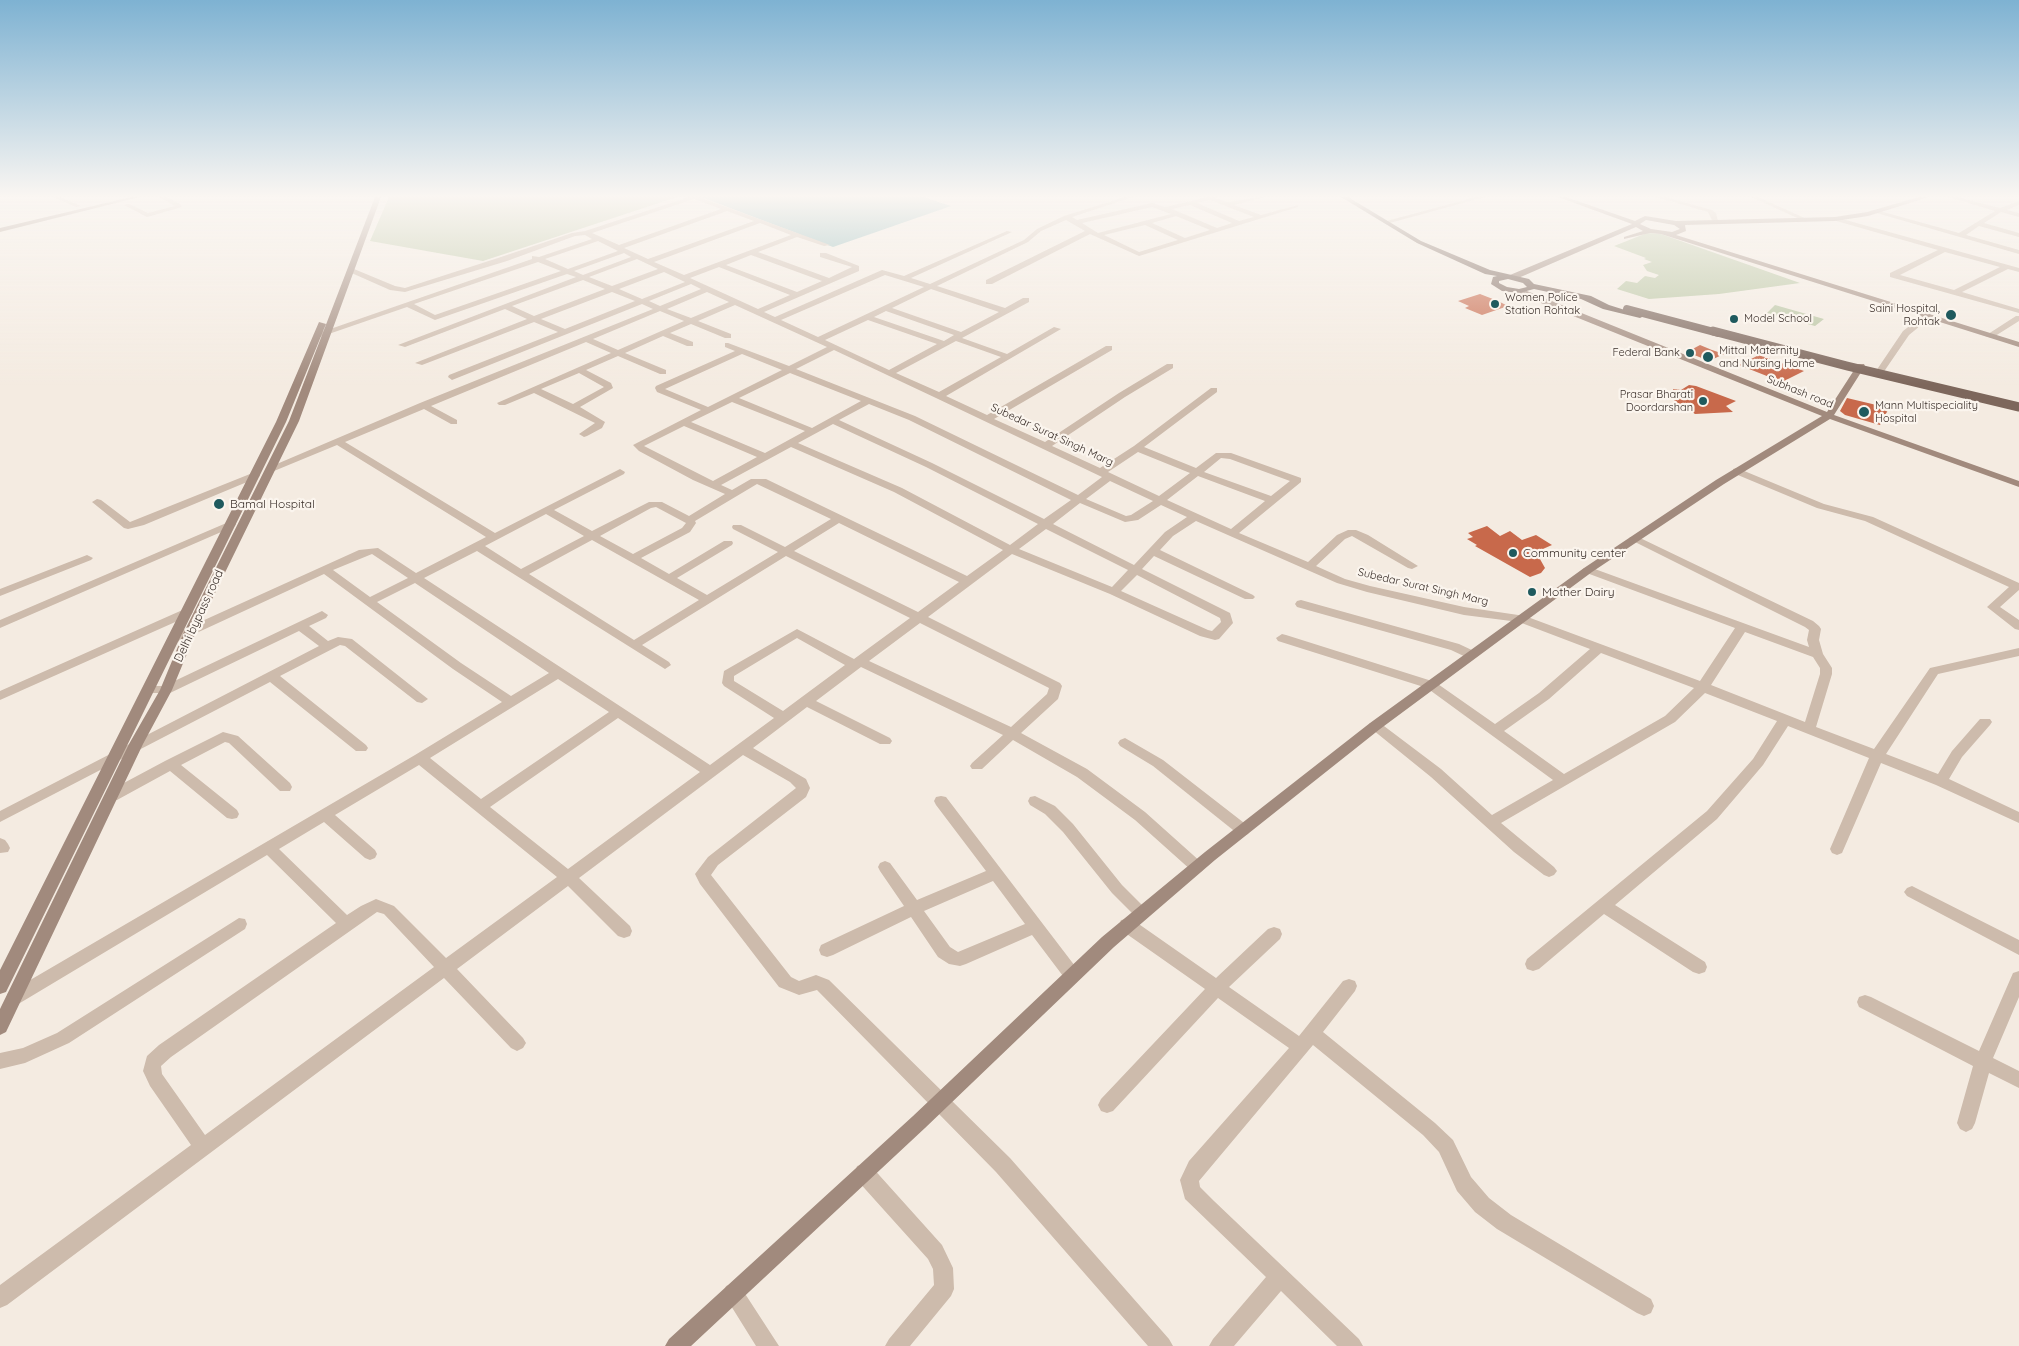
<!DOCTYPE html>
<style>
body{margin:0}
canvas{display:block;background:#f4ebe1}
</style>
<canvas width="2019" height="1346"></canvas>
<script>
const g = document.querySelector('canvas').getContext('2d');
g.lineJoin = 'round';
function fill(path, color) { g.fillStyle = color; g.fill(path, 'evenodd'); }
const shape = rows => new Path2D(rows.map(r => 'M' + r).join(''));
function trace(path, color, width, dash) { g.strokeStyle = color; g.lineWidth = width; g.lineCap = dash ? 'butt' : 'round'; g.setLineDash(dash || []); g.stroke(path); }
function drawText(font, color, halo, rows, align = 'center') {
  g.font = font + ' Quicksand,sans-serif'; g.lineWidth = 4.5; g.setLineDash([]); g.textBaseline = 'middle'; g.strokeStyle = halo; g.fillStyle = color; for (const [text, x, y, turn = 0] of rows) {
    g.save(); g.translate(x, y); g.rotate((+turn || 0) * Math.PI / 180); g.textAlign = isNaN(turn) ? turn : align; if (halo) g.strokeText(text, 0, 0); g.fillText(text, 0, 0); g.restore();
  }
}
fill(shape([
 [389,197,677,197,483,261,370,241],
 [1647,233,1661,234,1800,283,1719,294,1649,299,1617,289,1626,281,1637,283,1645,276,1655,278,1659,275,1647,271,1643,265,1652,262,1644,259,1646,258,1614,246],
 [1775,305,1824,319,1815,326,1767,313]
]), '#b8c4a0');
fill(shape([
 [701,197,923,197,951,206,833,247]
]), '#7fb0b2');
fill(shape([
 [1480,294,1498,301,1508,306,1482,315,1465,308,1469,306,1458,301],
 [1700,345,1712,350,1724,354,1709,361,1687,352],
 [1759,355,1804,371,1782,382,1739,365],
 [1689,385,1696,386,1736,401,1726,406,1733,412,1695,414,1687,408,1675,406,1673,389,1681,390],
 [1847,398,1889,408,1880,425,1845,415,1840,411],
 [1487,526,1500,536,1510,531,1522,540,1536,535,1552,545,1536,552,1545,568,1541,573,1530,577,1475,546,1477,545,1467,539,1473,537,1468,533]
]), '#c8694b');
fill(shape([
 [53,197,60,197,81,206,76,207,53,197],
 [159,197,166,197,180,204,182,207,147,217,124,205,129,204,148,213,175,206,159,197],
 [689,197,699,197,830,245,824,246,797,237,758,252,829,278,852,267,820,257,820,253,826,253,859,266,859,271,764,312,775,317,882,270,904,276,1007,231,1012,232,911,278,930,284,1024,240,1037,229,1064,216,1125,197,1133,197,1072,217,1077,220,1152,203,1165,207,1208,197,1217,197,1216,198,1227,202,1263,197,1262,198,1234,205,1261,215,1298,205,1298,207,1139,256,1090,234,992,284,986,284,986,280,1085,231,1066,220,1041,231,1028,242,937,286,1005,308,1023,298,1029,298,1029,302,962,338,1007,354,1054,327,1061,329,946,396,987,415,1106,346,1112,346,1112,350,994,419,1045,442,1119,393,1167,364,1173,364,1173,368,1125,397,1052,446,1100,468,1134,446,1211,388,1217,388,1217,392,1144,447,1196,468,1216,453,1231,453,1301,478,1301,482,1239,533,1308,562,1337,535,1348,530,1356,530,1368,535,1418,566,1412,569,1408,568,1352,536,1345,539,1316,566,1345,579,1370,586,1464,607,1525,616,1700,681,1735,628,1584,572,1582,570,1584,568,1592,568,1809,647,1807,640,1809,630,1805,627,1629,539,1630,537,1638,537,1813,621,1819,626,1821,629,1819,640,1823,654,1832,668,1832,674,1816,727,1874,749,1930,668,2019,648,2019,656,1938,674,1886,754,1938,774,1952,751,1980,719,1990,719,1992,722,1990,725,1962,757,1949,779,2019,812,2019,823,1936,785,1881,763,1842,853,1837,855,1832,853,1830,849,1869,758,1788,726,1763,765,1717,819,1615,905,1705,962,1707,967,1705,972,1699,974,1693,972,1604,914,1539,969,1533,971,1527,969,1525,964,1527,959,1707,811,1753,759,1777,721,1705,693,1675,722,1501,823,1554,867,1557,871,1554,875,1549,877,1544,875,1514,852,1431,777,1368,726,1370,723,1380,723,1441,769,1492,815,1553,780,1427,688,1278,641,1276,638,1282,634,1286,635,1435,682,1495,724,1539,693,1590,649,1519,622,1464,615,1367,592,1337,583,1196,521,1173,536,1160,550,1253,595,1255,597,1253,599,1245,599,1154,556,1142,569,1230,613,1233,623,1219,639,1215,640,1200,636,1110,594,1012,554,928,617,1060,683,1062,686,1058,699,1021,733,1087,769,1145,812,1202,863,1204,867,1202,871,1197,873,1192,871,1135,820,1077,777,1013,740,982,769,972,769,970,766,972,763,1003,735,861,667,816,701,890,738,892,741,890,744,880,744,807,707,753,748,806,779,810,788,806,797,718,865,711,875,791,977,799,981,816,975,829,980,1010,1158,1169,1339,1173,1346,1148,1346,996,1172,817,990,799,995,779,987,700,884,695,874,708,857,796,788,790,782,743,755,579,878,630,926,632,931,630,936,624,938,618,936,568,886,457,969,523,1038,526,1043,523,1048,517,1051,511,1048,444,978,7,1305,0,1308,0,1285,191,1145,150,1086,143,1071,147,1056,159,1045,336,923,267,855,20,1003,14,1005,8,1003,6,998,8,993,415,755,502,702,453,669,324,574,177,642,169,642,167,639,169,636,359,550,378,548,416,573,486,537,337,445,274,471,266,471,265,469,420,403,653,309,642,304,452,380,448,377,449,375,558,332,534,322,422,365,415,363,527,319,505,309,405,347,398,345,576,277,567,274,435,320,407,307,320,337,313,335,532,259,532,256,539,257,592,239,585,235,575,236,507,261,405,292,390,290,347,271,354,269,395,286,405,288,501,257,572,233,585,231,689,197],
 [694,199,721,209,619,245,592,233,694,199],
 [1210,200,1254,217,1239,221,1197,203,1210,200],
 [1190,205,1232,223,1217,228,1172,209,1190,205],
 [1152,207,1171,214,1098,233,1082,223,1152,207],
 [727,211,754,221,648,259,624,248,727,211],
 [1176,216,1210,230,1185,238,1152,223,1176,216],
 [760,223,791,235,684,275,654,262,760,223],
 [1145,225,1178,240,1139,252,1104,235,1145,225],
 [598,241,618,251,568,269,545,259,598,241],
 [624,253,631,257,583,275,574,271,624,253],
 [751,255,822,281,797,292,726,265,751,255],
 [637,259,658,269,612,286,589,277,637,259],
 [538,262,561,271,435,315,414,304,538,262],
 [719,267,790,295,758,309,690,278,719,267],
 [664,272,685,282,642,299,619,289,664,272],
 [885,275,924,287,818,337,781,320,885,275],
 [583,280,605,289,534,316,512,306,583,280],
 [691,284,701,289,660,306,649,301,691,284],
 [931,289,999,312,961,332,892,308,931,289],
 [612,292,635,301,565,329,541,319,612,292],
 [707,292,729,302,691,318,667,309,707,292],
 [735,305,827,347,789,366,728,343,725,343,725,347,735,351,656,386,655,388,657,392,701,410,633,445,639,451,693,480,725,494,689,516,662,502,649,502,592,531,554,510,624,474,625,472,620,469,495,533,345,442,424,409,451,424,457,424,457,420,431,406,586,342,611,353,497,403,499,405,505,405,534,393,595,423,579,434,584,437,587,436,602,428,605,422,580,407,613,388,611,383,586,370,618,356,660,374,666,374,666,370,625,353,663,336,687,346,693,346,693,342,670,333,691,324,725,338,731,338,731,334,698,321,735,305],
 [660,311,684,321,618,350,593,339,660,311],
 [886,311,954,335,944,341,874,317,886,311],
 [868,320,937,344,889,370,825,340,868,320],
 [956,341,1001,357,939,392,896,373,956,341],
 [834,350,936,398,1102,477,1078,495,915,416,796,369,834,350],
 [742,354,782,370,708,407,665,389,742,354],
 [579,373,604,387,573,404,541,389,579,373],
 [790,373,861,401,812,428,739,398,790,373],
 [732,402,805,431,765,453,691,422,732,402],
 [869,404,909,420,1071,500,1044,519,932,463,839,420,869,404],
 [833,424,926,467,1038,524,1010,545,902,488,798,443,833,424],
 [684,426,757,457,713,481,644,446,684,426],
 [791,447,894,492,1003,550,967,576,766,479,751,479,732,490,721,485,791,447],
 [1138,452,1190,473,1159,496,1108,472,1138,452],
 [1221,458,1230,459,1290,481,1271,496,1204,472,1221,458],
 [1198,476,1265,501,1231,529,1167,500,1198,476],
 [1110,481,1153,501,1131,515,1126,516,1086,499,1110,481],
 [757,484,831,519,785,547,741,525,733,525,732,527,733,529,778,552,707,595,677,578,732,545,733,543,732,541,724,541,669,574,641,558,690,532,696,523,695,521,757,484],
 [1080,503,1125,522,1138,520,1161,505,1187,517,1165,532,1134,565,1053,524,1080,503],
 [656,507,686,523,682,528,633,554,600,536,651,508,656,507],
 [546,514,584,536,521,569,485,546,546,514],
 [839,523,959,582,918,612,794,551,839,523],
 [1046,529,1128,570,1112,587,1019,549,1046,529],
 [592,540,699,600,634,640,529,574,592,540],
 [477,551,665,669,671,665,669,662,642,645,786,556,910,618,854,659,797,629,724,671,722,683,724,686,774,718,710,765,424,578,477,551],
 [372,554,408,578,370,597,333,570,372,554],
 [1137,575,1220,618,1221,622,1212,631,1208,630,1121,591,1137,575],
 [415,583,549,673,511,696,461,663,377,602,415,583],
 [920,623,1049,688,1047,694,1011,727,869,661,920,623],
 [1745,632,1813,657,1820,668,1820,674,1805,722,1711,685,1745,632],
 [797,638,845,665,783,711,734,681,734,676,797,638],
 [1601,653,1694,688,1665,716,1564,774,1504,731,1549,699,1601,653],
 [558,679,609,712,481,799,430,758,558,679],
 [618,718,700,772,568,869,490,807,618,718],
 [419,765,557,877,446,958,394,906,376,899,361,906,347,915,279,849,324,822,365,858,370,860,375,858,377,854,375,850,335,815,419,765],
 [377,912,384,914,434,967,205,1135,162,1074,161,1066,171,1057,377,912],
 [1476,197,1485,197,1386,224,1383,222,1476,197],
 [1656,197,1665,197,1712,210,1716,213,1718,221,1713,222,1708,212,1656,197],
 [1751,197,1758,197,1809,220,1804,221,1751,197],
 [1948,197,1957,197,2000,208,2019,201,2019,205,2007,210,2019,213,2019,217,2001,212,1984,223,2019,233,2019,237,1979,226,1966,235,2019,250,2019,254,1873,212,1876,210,1959,233,1995,211,1948,197],
 [1835,217,2019,268,2019,272,2008,269,1962,292,2019,309,2019,313,1890,277,1890,273,1938,250,1833,220,1832,219,1835,217],
 [1945,252,2000,267,1954,290,1900,275,1945,252],
 [1924,315,1931,317,1909,335,1883,373,1877,373,1876,371,1903,331,1924,315],
 [2016,316,2019,316,2019,321,1992,338,1985,336,2016,316],
 [1737,468,1824,504,1873,517,2019,583,2019,590,2000,607,2019,620,2019,630,2015,629,1987,607,2009,587,1865,521,1817,508,1733,473,1733,469,1737,468],
 [255,472,260,475,259,477,144,525,128,529,124,528,92,502,97,499,101,500,130,522,255,472],
 [231,521,235,522,236,524,235,526,0,628,0,620,231,521],
 [87,555,93,558,91,560,0,596,0,589,87,555],
 [1301,600,1459,644,1476,652,1478,655,1472,659,1468,658,1451,650,1297,607,1295,604,1297,601,1301,600],
 [187,608,193,612,191,615,0,700,0,691,187,608],
 [322,611,328,615,326,618,309,626,328,641,338,637,352,639,428,699,422,703,417,702,345,646,340,645,280,676,366,745,368,748,366,751,356,751,270,682,0,822,0,811,319,646,299,631,170,693,148,693,144,692,142,689,144,686,164,686,322,611],
 [223,732,238,736,290,783,292,787,290,791,280,791,229,743,225,742,181,765,237,810,239,814,237,818,232,819,227,818,170,771,117,800,112,801,107,800,105,796,107,792,165,761,223,732],
 [1125,738,1163,760,1248,826,1250,830,1248,834,1243,836,1238,834,1153,766,1120,746,1118,743,1120,740,1125,738],
 [941,796,946,797,1078,970,1080,975,1078,980,1072,982,1066,980,1032,935,966,964,960,966,949,964,938,957,911,917,833,955,827,957,821,955,819,950,821,945,904,906,880,871,878,867,880,863,885,861,890,863,917,900,986,871,936,805,934,801,936,797,941,796],
 [993,881,1025,924,958,952,950,947,924,911,993,881],
 [1035,796,1055,806,1073,824,1122,885,1146,909,1149,913,1146,917,1141,919,1136,917,1112,893,1063,832,1045,814,1030,805,1028,801,1030,797,1035,796],
 [0,838,5,840,8,844,10,848,8,852,0,853,0,838],
 [1912,886,2019,940,2019,955,1907,896,1904,892,1907,888,1912,886],
 [239,918,245,919,247,924,245,929,69,1043,25,1063,0,1069,0,1053,23,1048,57,1033,239,918],
 [1127,919,1133,920,1216,978,1268,929,1274,927,1280,929,1282,934,1280,939,1229,987,1299,1036,1343,981,1349,979,1355,981,1357,986,1355,991,1323,1032,1435,1123,1453,1140,1471,1177,1489,1198,1511,1215,1651,1299,1654,1306,1651,1313,1644,1316,1637,1313,1497,1229,1475,1212,1457,1191,1439,1152,1423,1135,1313,1045,1199,1181,1200,1187,1214,1201,1359,1339,1363,1346,1337,1346,1281,1291,1234,1346,1209,1346,1213,1339,1266,1277,1185,1199,1180,1180,1189,1161,1289,1048,1218,998,1113,1111,1107,1113,1101,1111,1098,1105,1101,1099,1205,989,1121,930,1119,925,1121,920,1127,919],
 [2019,971,2019,997,1993,1058,2019,1071,2019,1088,1989,1073,1975,1123,1972,1129,1966,1132,1960,1129,1957,1123,1973,1066,1859,1007,1857,1002,1859,997,1865,995,1871,997,1979,1051,2013,973,2019,971],
 [864,1164,871,1166,942,1245,953,1268,954,1289,951,1296,910,1346,885,1346,889,1339,934,1285,933,1269,928,1259,857,1180,855,1173,857,1166,864,1164],
 [733,1283,740,1286,779,1346,756,1346,723,1293,726,1286,733,1283]
]), '#cdbbac');
fill(shape([
 [131,197,140,197,0,232,0,228,131,197],
 [375,197,381,197,299,421,196,632,172,690,143,744,6,1032,0,1035,0,1009,129,744,160,690,184,632,289,421,375,197],
 [1558,197,1566,197,1635,221,1645,216,1676,221,1835,217,1867,212,1919,197,1927,197,1926,198,1868,216,1835,221,1685,225,1686,231,1676,235,2019,342,2019,347,1661,234,1650,233,1624,239,1624,237,1643,231,1636,227,1516,279,1510,279,1510,275,1632,224,1558,197],
 [1646,220,1674,225,1680,229,1672,232,1651,229,1640,224,1646,220],
 [1516,289,1522,289,1827,412,1858,364,1864,364,1865,366,1834,415,2019,481,2019,487,1830,419,1724,484,1592,572,1380,729,1215,860,1114,947,925,1128,691,1346,665,1346,669,1339,913,1116,1102,937,1205,852,1370,723,1584,568,1716,480,1822,416,1516,293,1516,289],
 [319,322,326,324,286,422,6,992,0,994,0,970,276,422,319,322]
]), '#a18a7d');
fill(shape([
 [1341,197,1348,197,1421,241,1490,270,1529,279,1534,284,1591,296,1609,305,1644,316,1640,318,1603,309,1581,299,1534,289,1519,293,1502,291,1491,284,1493,277,1497,276,1485,274,1417,243,1341,197],
 [1508,279,1523,283,1527,287,1519,289,1507,287,1499,283,1499,281,1508,279]
]), '#7d675c');
trace(shape([
 [1627,309,1718,333]
]), '#7d675c', 8);
trace(shape([
 [1713,331,1847,366,2019,407]
]), '#7d675c', 9);
const sky = g.createLinearGradient(0, 0, 0, 385);
sky.addColorStop(0, '#7eb2d2');
sky.addColorStop(0.51, '#faf6f2');
sky.addColorStop(1, '#faf6f200');
g.fillStyle = sky;
g.fillRect(0, 0, 2019, 385);
for (const [x, y, r, color] of [
 [1495,304,5,"#1f5a5e"],
 [1951,315,6,"#1f5a5e"],
 [1734,319,5,"#1f5a5e"],
 [1690,353,5,"#1f5a5e"],
 [1708,357,6,"#1f5a5e"],
 [1703,401,5,"#1f5a5e"],
 [1864,412,6,"#1f5a5e"],
 [219,504,6,"#1f5a5e"],
 [1513,553,5,"#1f5a5e"],
 [1532,592,5,"#1f5a5e"]
]) { const dot = new Path2D(); dot.arc(x, y, r, 0, 2 * Math.PI); g.fillStyle = color; g.fill(dot); trace(dot, '#fbf5ee', 2); }
drawText('11px', '#3b302b', '#fbf5ee', [
 ["Women Police",1505,298],
 ["Station Rohtak",1505,311],
 ["Saini Hospital,",1940,309,"right"],
 ["Rohtak",1940,322,"right"],
 ["Model School",1744,319],
 ["Mittal Maternity",1719,351],
 ["and Nursing Home",1719,364],
 ["Federal Bank",1680,353,"right"],
 ["Prasar Bharati",1693,395,"right"],
 ["Doordarshan",1693,408,"right"],
 ["Mann Multispeciality",1875,406],
 ["Hospital",1875,419]
], 'left');
drawText('11px', '#3b302b', '#fbf5ee', [
 ["Subhash road",1800,392,22],
 ["Subedar Surat Singh Marg",1052,435,25],
 ["Subedar Surat Singh Marg",1423,587,13]
]);
drawText('12px', '#3b302b', '#fbf5ee', [
 ["Bamal Hospital",230,504],
 ["Community center",1523,553],
 ["Mother Dairy",1542,592]
], 'left');
drawText('12px', '#3b302b', '#fbf5ee', [
 ["Delhi bypass road",199,616,-65]
]);
</script>
